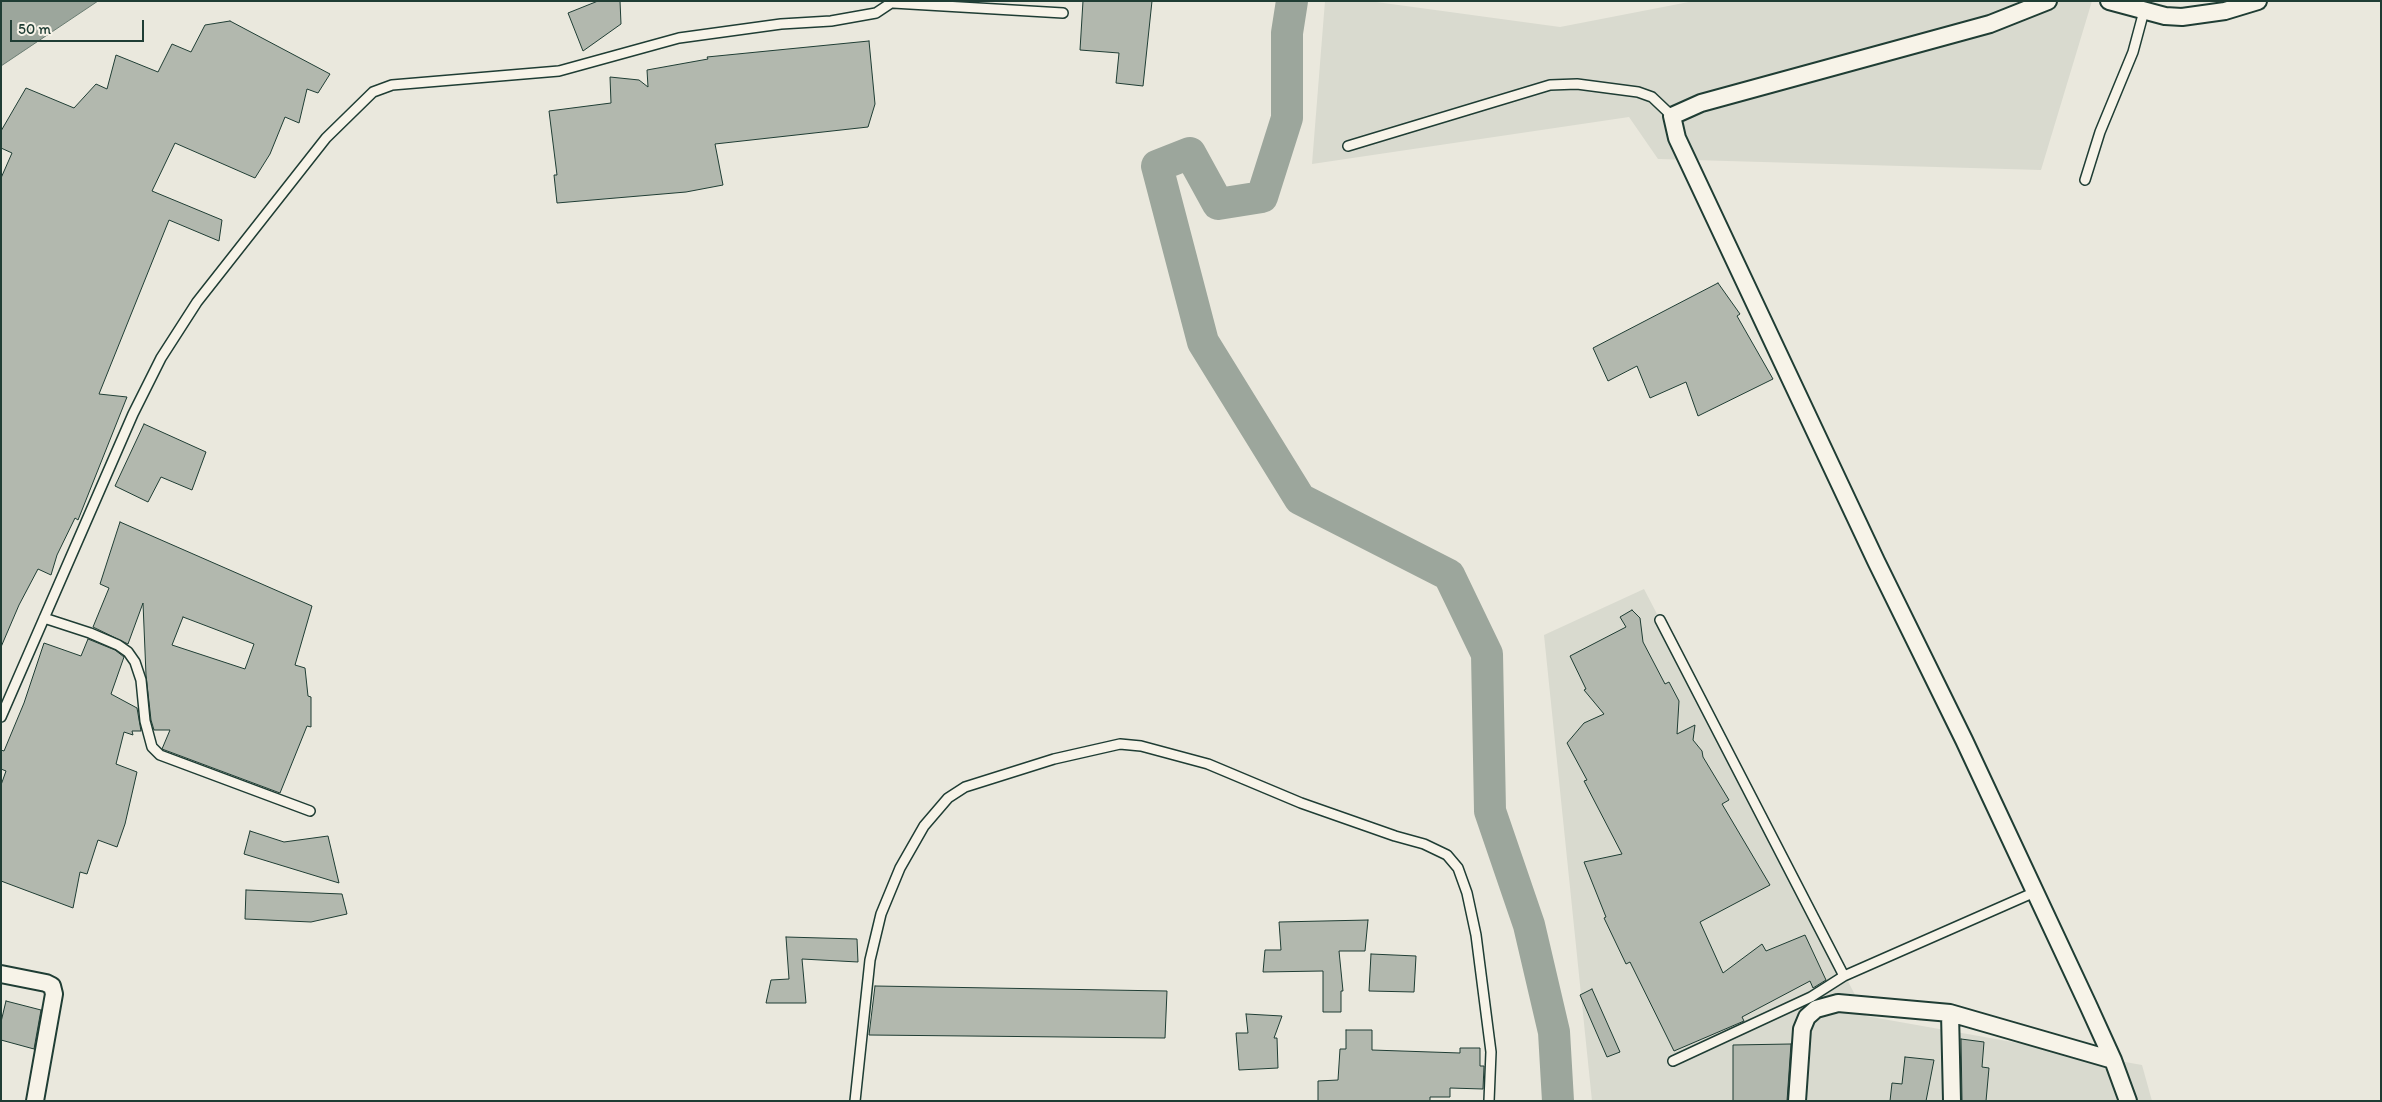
<!DOCTYPE html>
<style>
body{margin:0}
#map{position:relative;width:2382px;height:1102px;overflow:hidden;background:#eae8dd;font-family:Itim,sans-serif}
canvas{display:block}
.frame{position:absolute;inset:0;border:2px solid #1f3d34;pointer-events:none}
.scale{position:absolute;left:10px;top:20px;width:134px;height:22px;box-sizing:border-box;border:2px solid #1f3d34;border-top:0;padding-left:6px;font-size:15px;line-height:18px;white-space:nowrap;color:#1f3d34;-webkit-text-stroke:4px #f7f3e8;paint-order:stroke}
</style>
<div id="map">
<canvas width="2382" height="1102"></canvas>
<div class="frame"></div>
<div class="scale">50 m</div>
</div>
<script>
const g = document.querySelector('canvas').getContext('2d');
g.lineJoin = 'round';
function fill(path, color) { g.fillStyle = color; g.fill(path, 'evenodd'); }
const shape = rows => new Path2D(rows.map(r => 'M' + r).join(''));
function trace(path, color, width, dash) { g.strokeStyle = color; g.lineWidth = width; g.lineCap = dash ? 'butt' : 'round'; g.setLineDash(dash || []); g.stroke(path); }
fill(shape([
 [1325,1,1369,1,1560,27,1694,1,2092,1,2041,170,1658,159,1629,117,1312,164],
 [1644,589,1866,1016,2142,1065,2152,1101,1592,1101,1544,635]
]), '#d9dacf');
const water = shape([
 [1,1,98,1,1,66,1,1]
]);
fill(water, '#9ca69c');
trace(water, '#6a7c72', 1);
trace(shape([
 [1292,1,1287,33,1287,118,1262,197,1218,204,1190,153,1157,166,1203,342,1300,499,1449,575,1487,654,1490,811,1529,925,1554,1032,1558,1101]
]), '#9ca69c', 32);
const building = shape([
 [598,1,620,1,621,24,583,51,568,13,598,1],
 [1083,1,1152,1,1143,86,1116,83,1119,53,1080,50,1083,1],
 [230,21,330,74,318,93,307,89,299,123,285,117,270,154,255,178,175,143,152,191,222,220,219,241,169,220,99,394,127,397,78,520,75,518,57,555,51,575,38,569,19,605,1,647,1,178,12,153,1,148,1,131,26,88,74,108,96,84,107,89,116,55,158,72,172,44,191,52,205,25,230,21],
 [869,41,875,104,868,127,715,144,723,185,686,192,557,203,554,175,557,175,549,111,611,103,610,77,639,80,648,87,647,70,708,59,707,57,869,41],
 [1718,283,1740,314,1737,316,1773,379,1698,416,1686,382,1650,398,1637,366,1608,381,1593,348,1718,283],
 [144,424,206,452,192,490,161,477,148,502,115,486,144,424],
 [120,522,312,606,295,665,305,668,308,696,311,697,311,727,307,726,280,793,162,749,170,730,154,730,151,720,146,675,143,603,128,644,93,627,109,588,100,584,120,522],
 [183,617,254,644,245,669,172,645,183,617],
 [1632,610,1640,618,1643,642,1665,684,1669,682,1679,701,1677,734,1695,725,1693,740,1702,751,1703,757,1729,800,1722,804,1770,885,1700,922,1723,973,1762,944,1766,951,1805,935,1826,980,1813,988,1810,981,1742,1017,1744,1021,1674,1051,1630,962,1626,964,1604,918,1606,917,1584,862,1622,854,1584,781,1587,780,1567,743,1584,723,1604,714,1584,690,1586,689,1570,656,1626,627,1620,617,1632,610],
 [88,639,115,650,124,657,111,694,137,708,141,731,132,731,133,735,124,732,116,764,137,772,125,824,117,847,98,840,87,874,80,872,73,908,1,881,1,785,6,771,1,769,1,750,4,751,24,703,44,643,81,656,88,639],
 [250,831,284,842,328,836,339,883,244,854,250,831],
 [246,890,342,894,347,914,311,922,245,919,246,890],
 [1368,920,1365,951,1339,951,1343,991,1341,991,1341,1012,1323,1012,1323,971,1263,972,1265,950,1281,950,1279,922,1368,920],
 [786,937,857,939,858,962,802,959,806,1003,766,1003,771,980,789,979,786,937],
 [1371,954,1416,956,1414,992,1369,991,1371,954],
 [875,986,1167,991,1165,1038,869,1035,875,986],
 [1592,989,1620,1052,1607,1057,1580,995,1592,989],
 [6,1001,41,1010,34,1049,1,1040,1,1022,6,1001],
 [1246,1014,1282,1016,1274,1038,1277,1038,1278,1068,1239,1070,1236,1033,1248,1033,1246,1014],
 [1346,1030,1372,1030,1372,1050,1460,1053,1460,1048,1480,1048,1480,1066,1484,1066,1483,1089,1450,1088,1450,1097,1430,1097,1430,1101,1318,1101,1318,1081,1338,1080,1340,1049,1346,1049,1346,1030],
 [1961,1039,1984,1042,1982,1067,1989,1068,1986,1101,1962,1101,1961,1039],
 [1791,1044,1787,1101,1733,1101,1733,1045,1791,1044],
 [1905,1057,1934,1060,1926,1101,1890,1101,1892,1083,1902,1084,1905,1057]
]);
fill(building, '#b2b8ae');
trace(building, '#1f3d34', 1);
const lane = shape([
 [893,3,1063,13],
 [1348,146,1550,85,1577,84,1638,92,1652,97,1672,116],
 [2085,180,2100,132,2133,52,2144,11],
 [44,618,90,633,118,645,128,652,135,662,141,680,145,721,152,747,160,755,310,811],
 [1660,620,1844,976],
 [1,717,133,414,161,358,197,302,326,138,373,92,392,85,559,71,679,38,781,24,831,21,876,13,894,1],
 [1673,1061,1811,997,1844,976,2035,892],
 [855,1101,870,960,881,914,900,868,924,826,948,798,965,787,1054,759,1120,744,1141,746,1208,764,1301,803,1395,836,1424,844,1447,855,1458,868,1467,893,1476,935,1491,1052,1489,1101]
]);
const street = shape([
 [2048,1,1990,24,1701,103,1672,116,1677,138,1876,561,1964,740,2088,1005,2113,1060,2128,1101],
 [2109,1,2165,16,2182,17,2225,11,2258,1],
 [1,974,46,983,52,986,54,994,35,1101],
 [1950,1013,1952,1101],
 [1797,1101,1802,1029,1807,1017,1816,1009,1838,1003,1950,1013,2113,1060]
]);
trace(lane, '#1f3d34', 12);
trace(street, '#1f3d34', 20);
trace(lane, '#f7f3e8', 9);
trace(street, '#f7f3e8', 16);
</script>
